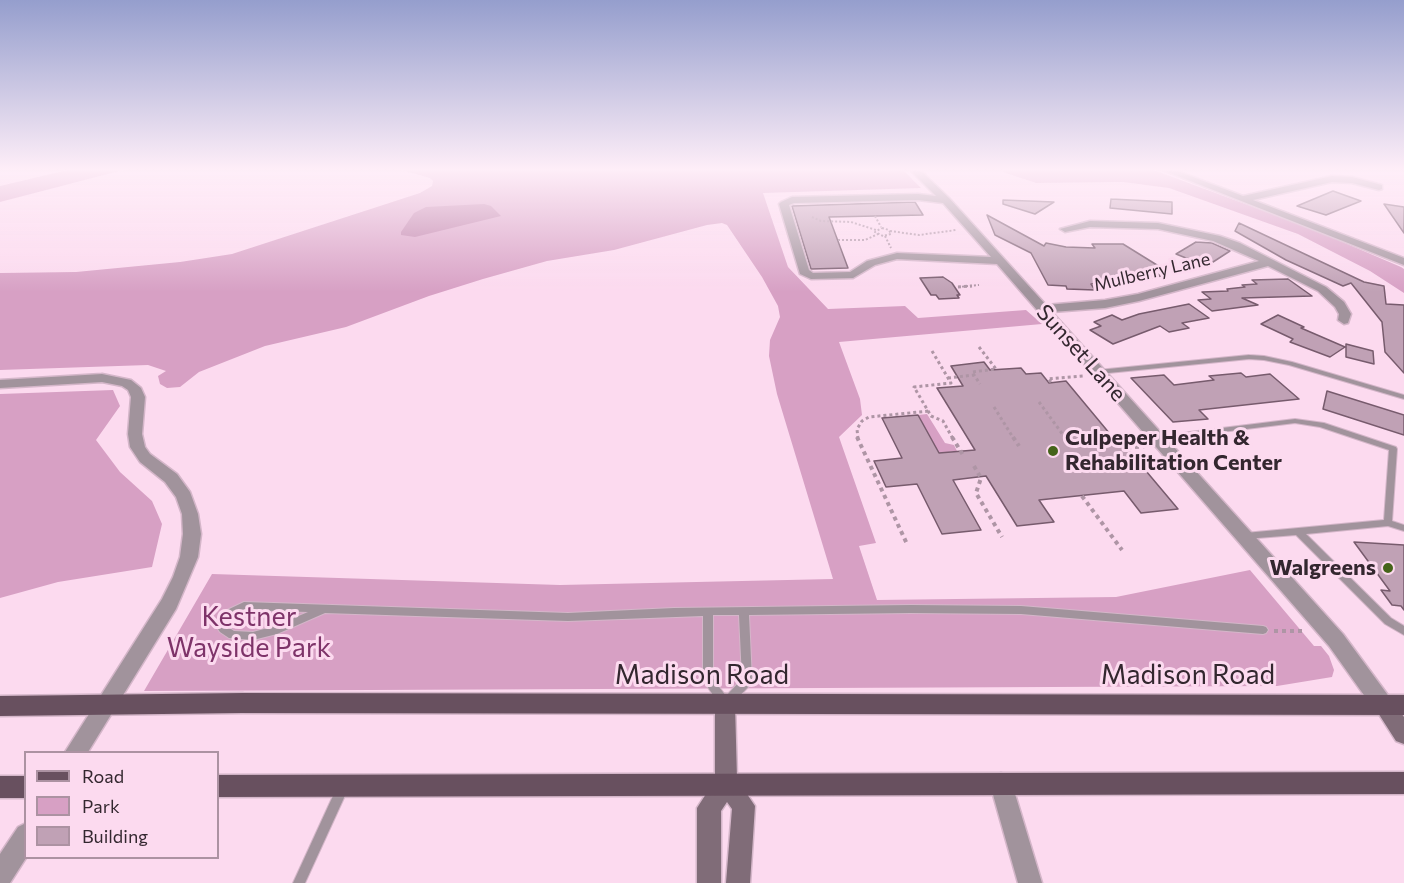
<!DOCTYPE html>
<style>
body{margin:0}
#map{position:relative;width:1404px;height:883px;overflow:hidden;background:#fcdaef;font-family:Commissioner,sans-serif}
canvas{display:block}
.legend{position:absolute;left:24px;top:751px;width:195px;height:108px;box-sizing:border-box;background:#fcdaef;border:2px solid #ac92a2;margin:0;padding:8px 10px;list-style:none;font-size:18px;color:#33272f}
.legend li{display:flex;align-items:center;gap:12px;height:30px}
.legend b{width:30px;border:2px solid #ac92a2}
</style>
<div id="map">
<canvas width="1404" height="883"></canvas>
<ul class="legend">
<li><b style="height:8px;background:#68505f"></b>Road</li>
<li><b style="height:16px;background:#d7a0c4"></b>Park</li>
<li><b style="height:16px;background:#c0a1b5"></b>Building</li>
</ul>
</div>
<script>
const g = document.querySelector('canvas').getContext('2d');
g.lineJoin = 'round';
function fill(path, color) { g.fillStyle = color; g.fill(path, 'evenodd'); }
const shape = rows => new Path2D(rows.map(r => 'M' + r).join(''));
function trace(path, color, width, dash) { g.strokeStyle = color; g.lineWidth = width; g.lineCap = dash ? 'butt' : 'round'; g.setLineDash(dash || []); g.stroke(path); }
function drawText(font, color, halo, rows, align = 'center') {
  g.font = font + ' Commissioner,sans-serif'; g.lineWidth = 6; g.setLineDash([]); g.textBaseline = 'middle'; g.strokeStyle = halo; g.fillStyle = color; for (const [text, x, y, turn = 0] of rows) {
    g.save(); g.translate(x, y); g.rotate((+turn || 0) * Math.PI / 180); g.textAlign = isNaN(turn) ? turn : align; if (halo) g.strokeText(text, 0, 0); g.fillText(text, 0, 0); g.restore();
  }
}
fill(shape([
 [72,169,127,169,0,202,0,186],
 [398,169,902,169,921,188,763,193,788,267,828,309,905,306,918,318,1026,310,1042,324,839,342,860,399,862,415,839,437,876,543,859,546,877,600,1116,597,1250,570,1314,646,1321,646,1329,656,1334,670,1332,677,1277,686,144,691,212,574,560,585,833,579,777,394,769,356,770,340,780,317,778,306,762,277,727,225,722,223,707,225,614,250,547,261,483,279,429,296,346,327,265,346,199,372,180,387,167,388,160,384,158,376,166,371,148,365,0,370,0,273,76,272,180,262,232,254,420,193,432,186,433,181,430,178],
 [1003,169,1151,169,1310,228,1401,267,1404,269,1404,293,1370,271,1298,234,1169,188,1123,182,1036,183,1006,173,1002,171],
 [113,390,120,406,96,440,120,472,152,501,162,524,152,567,58,582,0,598,0,394],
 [927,414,945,443,954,445,957,451,939,453,918,415]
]), '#d7a0c4');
fill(shape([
 [484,204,491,206,501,216,415,237,401,235,401,232,414,213,426,207]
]), '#ba7ca5');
const building = shape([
 [1333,191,1361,201,1326,215,1297,206,1333,191],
 [1111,199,1172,202,1172,214,1110,208,1111,199],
 [1003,200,1054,202,1035,214,1003,204,1003,200],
 [915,202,923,215,829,217,848,268,811,269,792,206,915,202],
 [1384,204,1404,207,1404,233,1384,204],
 [987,215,1044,246,1046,243,1066,247,1095,248,1092,244,1123,244,1165,270,1154,272,1161,276,1142,280,1136,277,1091,284,1095,290,1067,289,1066,286,1048,285,1031,253,995,235,987,215],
 [1239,223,1364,282,1384,286,1386,304,1404,305,1404,373,1385,352,1382,322,1351,283,1343,286,1286,260,1235,231,1239,223],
 [1196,242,1212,243,1230,251,1213,262,1202,258,1196,262,1176,254,1196,242],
 [943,277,952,283,960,295,957,295,959,298,939,299,936,295,931,295,920,278,943,277],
 [1288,279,1312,296,1242,298,1258,305,1212,311,1198,300,1211,299,1202,292,1228,291,1227,289,1245,287,1242,285,1257,284,1252,280,1288,279],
 [1189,304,1209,318,1182,323,1189,328,1169,332,1160,326,1113,344,1090,330,1101,326,1094,322,1112,315,1122,320,1139,314,1189,304],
 [1278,315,1304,327,1301,328,1345,347,1330,357,1290,342,1293,339,1261,324,1278,315],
 [1346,344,1373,351,1374,364,1346,357,1346,344],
 [984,362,990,370,1021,368,1026,374,1041,373,1049,383,1066,381,1115,440,1120,440,1178,509,1141,513,1124,491,1039,500,1054,522,1017,526,986,476,953,480,981,530,942,534,917,484,886,487,874,461,902,458,882,418,918,415,939,453,975,450,937,388,963,386,951,366,984,362],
 [1241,373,1246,377,1270,374,1299,399,1199,410,1208,419,1173,422,1131,378,1164,375,1174,385,1214,380,1209,376,1241,373],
 [1327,391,1404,415,1404,435,1323,409,1327,391],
 [1354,542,1404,545,1404,610,1401,606,1392,605,1381,590,1390,591,1354,542]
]);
fill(building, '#c0a1b5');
trace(building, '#775b6d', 1.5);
const lane = shape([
 [1249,355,1264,356,1292,362,1404,395,1404,399,1289,365,1264,360,1249,359,1098,374,1095,372,1098,370,1249,355],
 [1295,419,1324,423,1396,447,1397,449,1392,521,1404,525,1404,531,1388,526,1306,534,1391,618,1404,626,1404,635,1385,624,1296,535,1245,539,1242,538,1241,536,1242,534,1245,533,1384,520,1389,450,1320,427,1295,423,1157,440,1153,438,1157,436,1295,419],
 [244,602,568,613,674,608,911,605,1021,606,1263,626,1266,627,1268,630,1266,633,1263,634,1021,614,911,613,749,615,752,681,751,684,729,707,725,709,721,707,703,680,703,616,568,621,325,613,277,634,253,640,229,638,220,632,218,629,219,619,225,611,244,602],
 [245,610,308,612,275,626,253,632,234,631,228,627,229,620,231,617,245,610],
 [713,615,739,615,742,679,726,696,713,679,713,615],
 [342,783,346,785,348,789,305,883,293,883,338,785,342,783]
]);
const street = shape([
 [909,169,919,169,949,198,1046,305,1105,300,1138,294,1259,261,1213,241,1158,229,1090,227,1065,232,1060,229,1090,221,1158,223,1220,236,1240,243,1326,287,1344,302,1351,314,1348,323,1344,324,1338,320,1339,314,1335,307,1318,291,1268,266,1139,301,1105,308,1052,312,1343,634,1390,698,1393,705,1390,712,1383,715,1376,712,1329,646,997,264,897,259,875,265,853,278,811,279,800,274,779,204,781,202,792,197,918,194,936,196,909,169],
 [918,200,943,203,991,257,897,253,867,261,850,272,813,273,809,270,789,205,794,203,918,200],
 [1160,169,1172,169,1243,196,1332,176,1352,177,1382,185,1382,189,1379,190,1352,183,1332,182,1253,200,1404,258,1404,265,1160,169],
 [102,374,131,380,141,388,145,397,142,434,145,447,150,454,177,474,190,492,198,514,201,534,198,557,176,609,88,752,65,752,162,599,173,577,180,557,183,534,182,514,176,497,165,482,140,462,130,447,128,434,131,397,128,390,122,386,102,382,0,388,0,380,102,374],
 [1001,773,1009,776,1012,784,1042,883,1018,883,990,784,993,776,1001,773],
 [26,823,26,858,10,883,0,883,0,854,18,827,26,823]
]);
const secondary = shape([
 [725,694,732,697,735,704,737,779,755,806,750,883,726,883,732,809,727,802,721,811,721,883,697,883,697,808,715,780,715,704,718,697,725,694],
 [1383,695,1390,698,1404,717,1404,744,1396,741,1373,705,1376,698,1383,695]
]);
const primary = shape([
 [243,693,1404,695,1404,715,243,713,0,716,0,696,243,693],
 [1404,772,1404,794,218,797,218,775,1404,772],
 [0,776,26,776,26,798,0,798,0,776]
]);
trace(lane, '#d4b6c9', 2);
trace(street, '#d4b6c9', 3);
trace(secondary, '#d4b6c9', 3);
trace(primary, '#d4b6c9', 3);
trace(shape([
 [886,169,902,172],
 [875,216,881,227],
 [812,217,821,221,851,222,876,230],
 [882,228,889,230,891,234,883,236,875,232,882,228],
 [890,231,919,235,956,230],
 [885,236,891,248],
 [838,240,865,240,878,234],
 [958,287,979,285]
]), '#ae95a5', 2, [2, 2]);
trace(shape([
 [958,287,972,286],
 [979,347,996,369,972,372,980,384],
 [932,351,951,383,914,387,931,416,943,421,953,439],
 [948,378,974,375],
 [1051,382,1048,379,1083,376],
 [1039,402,1066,439],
 [994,407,1014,439],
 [858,439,857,429,862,421,869,417,929,411]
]), '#ae95a5', 3, [3, 3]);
trace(shape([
 [857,437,907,544],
 [952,437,963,455],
 [1013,437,1019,446],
 [1065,437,1068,441],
 [1127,448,1145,446],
 [974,466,981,478,976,493,1002,537],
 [1082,496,1122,550],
 [1274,631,1305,631]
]), '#ae95a5', 4, [4, 4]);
fill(lane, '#a1939c');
fill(street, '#a1939c');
fill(secondary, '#806c78');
fill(primary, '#68505f');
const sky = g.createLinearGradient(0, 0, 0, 292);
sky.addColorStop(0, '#959ecd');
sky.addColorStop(0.58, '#feeef8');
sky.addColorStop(1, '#feeef800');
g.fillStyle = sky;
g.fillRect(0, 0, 1404, 292);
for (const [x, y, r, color] of [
 [1053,451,6,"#45641a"],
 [1388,568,6,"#45641a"]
]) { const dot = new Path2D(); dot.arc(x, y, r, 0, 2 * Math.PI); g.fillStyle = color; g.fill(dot); trace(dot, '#fcdaef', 2); }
drawText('18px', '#33272f', '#fcdaef', [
 ["Mulberry Lane",1152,272,-13]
]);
drawText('22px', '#33272f', '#fcdaef', [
 ["Sunset Lane",1081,353,48]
]);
drawText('bold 22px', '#33272f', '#fcdaef', [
 ["Culpeper Health &",1065,438],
 ["Rehabilitation Center",1065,463],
 ["Walgreens",1376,568,"right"]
], 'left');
drawText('27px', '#7e3369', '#fcdaef', [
 ["Kestner",249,617],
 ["Wayside Park",249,648]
]);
drawText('27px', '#33272f', '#fcdaef', [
 ["Madison Road",702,675],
 ["Madison Road",1188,675]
]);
</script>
